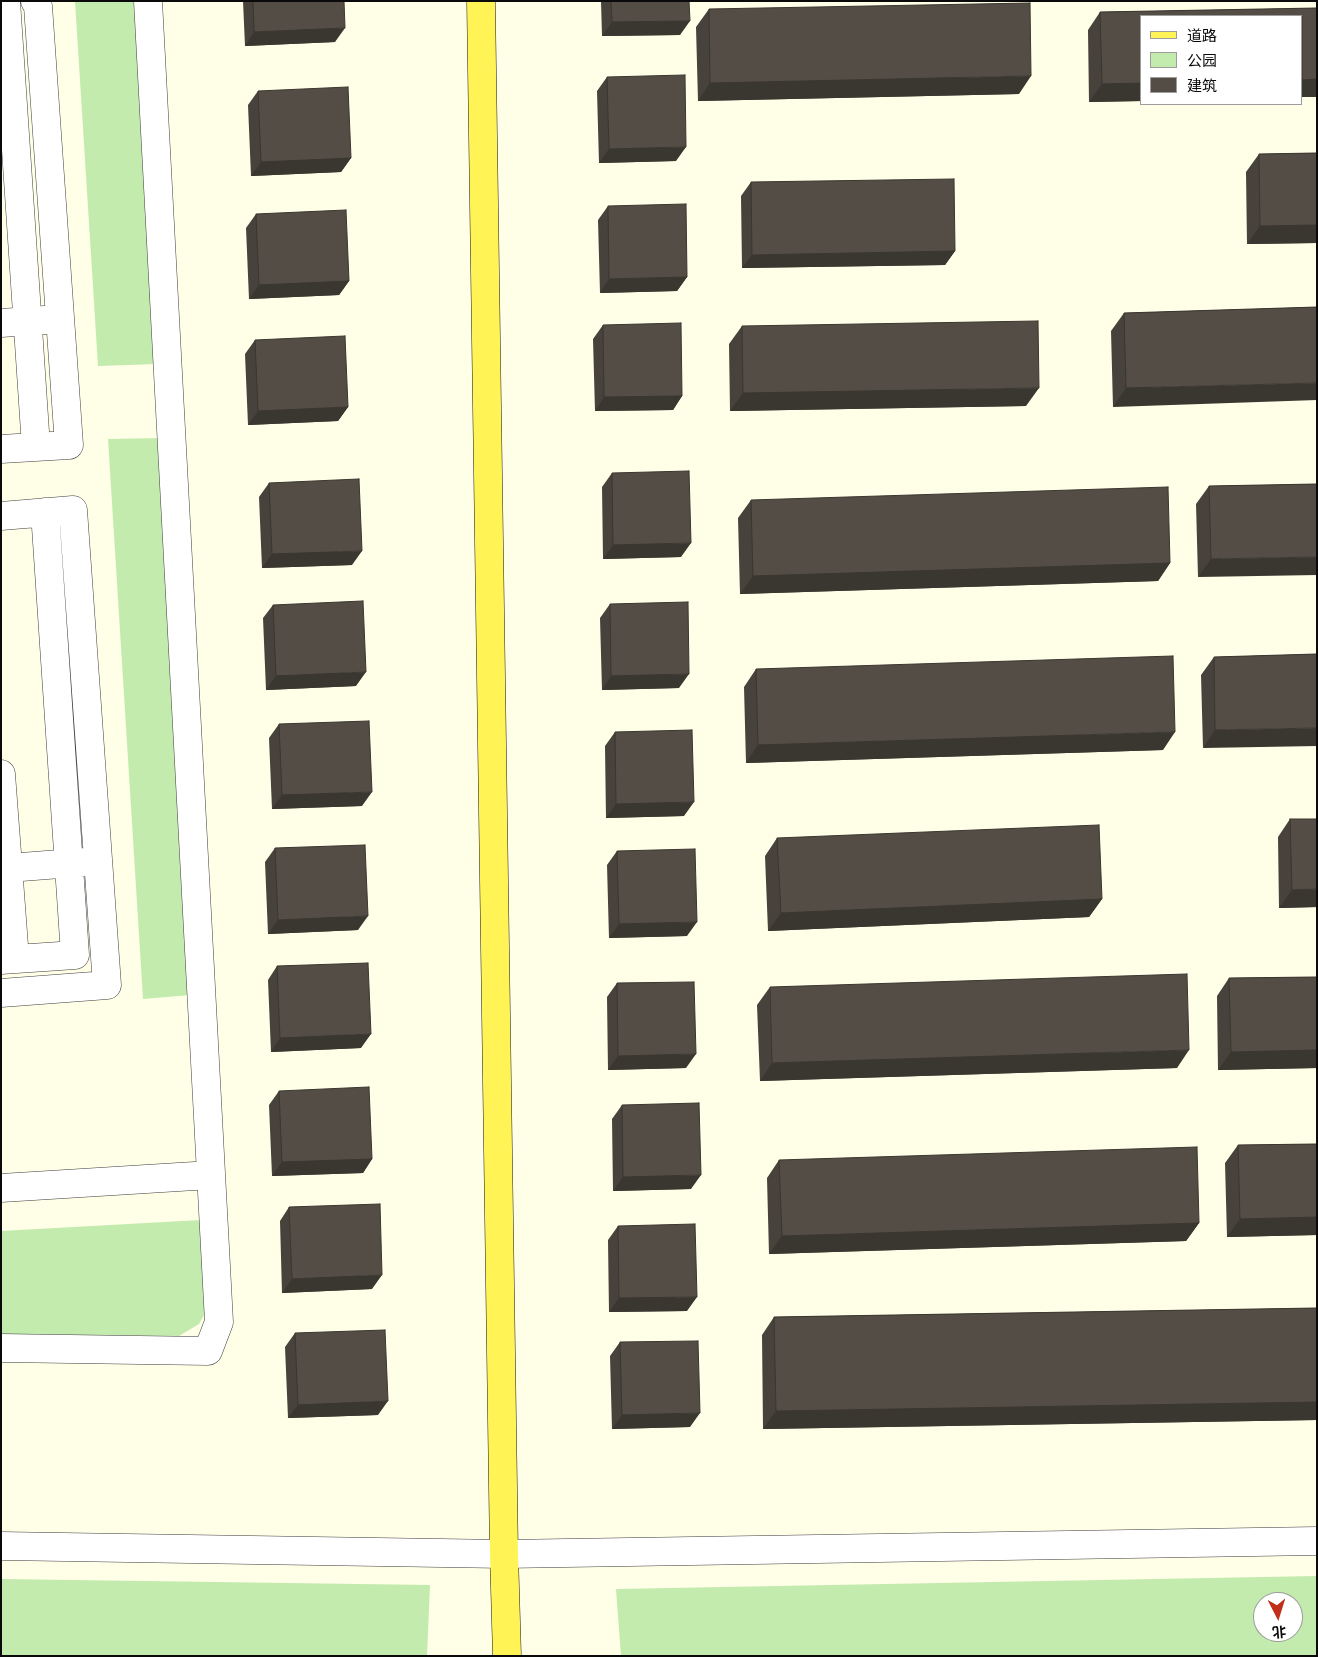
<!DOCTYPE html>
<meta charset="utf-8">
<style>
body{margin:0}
#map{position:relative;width:1318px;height:1657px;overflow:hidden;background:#fffee6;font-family:Bitter,"Noto Sans SC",serif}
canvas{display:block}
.frame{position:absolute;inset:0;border:2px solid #0a0a0a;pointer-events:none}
.legend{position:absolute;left:1140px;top:15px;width:162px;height:90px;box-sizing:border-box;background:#fff;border:1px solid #9d9d9d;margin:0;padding:6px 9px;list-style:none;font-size:15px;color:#0a0a0a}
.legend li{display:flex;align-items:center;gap:10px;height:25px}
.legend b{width:25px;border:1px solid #9d9d9d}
.north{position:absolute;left:1253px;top:1592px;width:50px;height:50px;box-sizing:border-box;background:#fff;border:1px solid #9d9d9d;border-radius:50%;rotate:175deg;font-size:14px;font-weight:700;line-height:20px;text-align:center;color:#0a0a0a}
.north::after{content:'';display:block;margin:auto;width:18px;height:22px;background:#c12f1b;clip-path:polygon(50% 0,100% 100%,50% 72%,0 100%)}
</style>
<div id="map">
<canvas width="1318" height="1657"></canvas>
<div class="frame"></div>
<ul class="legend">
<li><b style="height:6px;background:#fff356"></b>道路</li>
<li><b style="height:14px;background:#c3ebae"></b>公园</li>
<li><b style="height:14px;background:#534d45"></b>建筑</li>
</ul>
<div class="north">北</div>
</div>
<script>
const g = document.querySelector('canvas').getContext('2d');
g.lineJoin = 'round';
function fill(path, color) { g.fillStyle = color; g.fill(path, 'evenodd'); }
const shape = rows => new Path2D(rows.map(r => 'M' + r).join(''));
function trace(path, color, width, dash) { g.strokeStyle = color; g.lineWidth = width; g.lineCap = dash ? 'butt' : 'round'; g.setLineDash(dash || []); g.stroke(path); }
fill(shape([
 [75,1,138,1,157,364,98,366],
 [162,438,190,995,143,999,108,439],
 [201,1220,209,1306,199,1324,179,1336,1,1334,1,1231],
 [1317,1576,1317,1656,621,1656,616,1589],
 [1263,1602,1293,1602,1293,1632,1263,1632],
 [1,1579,430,1585,427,1656,1,1656]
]), '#c3ebae');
const minor = shape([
 [6,1,36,447],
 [1,323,45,320],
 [1,449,69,445,38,6,35,1],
 [1,516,73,510,107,985,1,993],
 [1,774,15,959],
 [8,868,86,862],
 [1,960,75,955,45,512],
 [1,1188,211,1175],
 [1,1348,208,1351,219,1322,148,1],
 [1,1546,504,1554,1317,1541]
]);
const major = shape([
 [481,1,504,1554,507,1656]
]);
trace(minor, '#3d3d3d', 29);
trace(major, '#1b1b1b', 29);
trace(minor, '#fff', 28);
trace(major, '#fff356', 28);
fill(shape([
 [243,1,344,1,335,42,245,46],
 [601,1,689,1,680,35,602,36],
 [1317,8,1317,97,1302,97,1142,16,1142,101,1089,102,1088,30,1100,12],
 [709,9,1019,94,698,101,696,27],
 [607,77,676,161,599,163,597,91],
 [258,91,351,158,341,172,251,176,248,105],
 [1317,153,1317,243,1247,244,1246,172,1259,154],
 [751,182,955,251,945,265,742,268,741,196],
 [608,206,687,277,677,291,600,293,598,220],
 [256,214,349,281,339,295,249,299,246,228],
 [1317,307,1113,407,1111,331,1124,313],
 [603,325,682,396,673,410,595,411,593,339],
 [742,326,1026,406,730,411,729,344],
 [255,340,348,407,338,421,248,425,245,354],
 [612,473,681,557,603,559,602,487],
 [269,483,352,565,262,568,259,497],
 [1317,484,1198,577,1196,504,1209,486],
 [751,500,1170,563,1158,581,740,594,738,518],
 [610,604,679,688,602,690,600,618],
 [273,605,356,686,266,690,263,618],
 [1317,654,1203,748,1201,675,1214,657],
 [756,669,1163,750,746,763,744,687],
 [279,724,362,806,272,809,269,738],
 [615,732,684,816,606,818,605,746],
 [1290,819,1317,907,1279,908,1278,837],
 [777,838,1102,899,1089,917,768,931,765,856],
 [275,848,358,930,268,934,265,862],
 [617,851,687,936,609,938,607,865],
 [277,966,361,1048,271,1052,268,980],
 [1317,977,1317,1068,1218,1070,1217,996,1229,978],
 [617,983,686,1068,608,1070,607,997],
 [770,987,1177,1068,760,1081,757,1005],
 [279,1091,372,1159,363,1173,272,1176,269,1105],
 [622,1105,691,1189,613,1191,612,1119],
 [1317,1144,1317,1235,1227,1237,1225,1163,1238,1145],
 [779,1160,1199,1223,1186,1241,769,1254,767,1178],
 [289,1207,372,1289,282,1293,280,1221],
 [618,1226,687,1311,609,1312,608,1240],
 [1317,1308,1317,1420,763,1429,762,1335,774,1317],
 [295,1333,378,1415,288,1418,285,1347],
 [620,1342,690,1427,612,1429,610,1356]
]), '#47423b');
fill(shape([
 [690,21,680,35,602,36,612,22],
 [345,28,335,42,245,46,254,32],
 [1031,76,1019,94,698,101,710,83],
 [1317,79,1317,97,1302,97,1302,80],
 [1142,83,1142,101,1089,102,1102,84],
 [686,147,676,161,599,163,609,149],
 [351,158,341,172,251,176,261,162],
 [1317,225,1317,243,1247,244,1260,226],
 [955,251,945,265,742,268,752,255],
 [687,277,677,291,600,293,609,279],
 [349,281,339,295,249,299,259,285],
 [1317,383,1317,400,1113,407,1126,388],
 [1039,388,1026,406,730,411,743,393],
 [682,396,673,410,595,411,604,397],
 [348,407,338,421,248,425,258,411],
 [691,543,681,557,603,559,613,545],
 [362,551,352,565,262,568,272,554],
 [1317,557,1317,575,1198,577,1211,559],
 [1170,563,1158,581,740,594,753,576],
 [366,672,356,686,266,690,276,676],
 [689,674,679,688,602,690,611,676],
 [1317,728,1317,746,1203,748,1215,730],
 [1175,732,1163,750,746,763,758,745],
 [372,792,362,806,272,809,282,795],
 [694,802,684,816,606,818,616,804],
 [1317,889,1317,907,1279,908,1292,890],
 [1102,899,1089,917,768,931,781,913],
 [368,916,358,930,268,934,278,920],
 [697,922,687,936,609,938,619,924],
 [371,1034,361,1048,271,1052,280,1038],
 [1189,1050,1177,1068,760,1081,772,1063],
 [1317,1050,1317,1068,1218,1070,1231,1052],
 [696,1054,686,1068,608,1070,618,1056],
 [372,1159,363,1173,272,1176,282,1162],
 [701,1175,691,1189,613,1191,623,1177],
 [1317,1217,1317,1235,1227,1237,1240,1219],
 [1199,1223,1186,1241,769,1254,782,1236],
 [382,1275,372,1289,282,1293,292,1279],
 [697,1297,687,1311,609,1312,619,1298],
 [388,1401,378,1415,288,1418,298,1405],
 [1317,1402,1317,1420,763,1429,776,1411],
 [700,1413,690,1427,612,1429,622,1415]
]), '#3a3630');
const building = shape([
 [253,1,344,1,345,28,254,32,253,1],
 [611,1,689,1,690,21,612,22,611,1],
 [1030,3,1031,76,710,83,709,9,1030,3],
 [1317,8,1317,79,1302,80,1302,16,1142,16,1142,83,1102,84,1100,12,1317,8],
 [685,75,686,147,609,149,607,77,685,75],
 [348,87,351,158,261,162,258,91,348,87],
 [1317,153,1317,225,1260,226,1259,154,1317,153],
 [954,179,955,251,752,255,751,182,954,179],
 [686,204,687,277,609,279,608,206,686,204],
 [346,210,349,281,259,285,256,214,346,210],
 [1317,307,1317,383,1126,388,1124,313,1317,307],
 [1038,321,1039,388,743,393,742,326,1038,321],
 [681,323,682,396,604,397,603,325,681,323],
 [345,336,348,407,258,411,255,340,345,336],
 [689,471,691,543,613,545,612,473,689,471],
 [359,479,362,551,272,554,269,483,359,479],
 [1317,484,1317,557,1211,559,1209,486,1317,484],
 [1168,487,1170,563,753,576,751,500,1168,487],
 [363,601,366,672,276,676,273,605,363,601],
 [688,602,689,674,611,676,610,604,688,602],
 [1317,654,1317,728,1215,730,1214,657,1317,654],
 [1173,656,1175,732,758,745,756,669,1173,656],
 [369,721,372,792,282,795,279,724,369,721],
 [692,730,694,802,616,804,615,732,692,730],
 [1290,819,1317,819,1317,889,1292,890,1290,819],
 [1099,825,1102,899,781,913,777,838,1099,825],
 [365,845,368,916,278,920,275,848,365,845],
 [695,849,697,922,619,924,617,851,695,849],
 [368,963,371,1034,280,1038,277,966,368,963],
 [1187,974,1189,1050,772,1063,770,987,1187,974],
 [1317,977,1317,1050,1231,1052,1229,978,1317,977],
 [694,982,696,1054,618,1056,617,983,694,982],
 [369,1087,372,1159,282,1162,279,1091,369,1087],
 [699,1103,701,1175,623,1177,622,1105,699,1103],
 [1317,1144,1317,1217,1240,1219,1238,1145,1317,1144],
 [1197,1147,1199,1223,782,1236,779,1160,1197,1147],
 [380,1204,382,1275,292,1279,289,1207,380,1204],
 [695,1224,697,1297,619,1298,618,1226,695,1224],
 [1317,1308,1317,1402,776,1411,774,1317,1317,1308],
 [385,1330,388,1401,298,1405,295,1333,385,1330],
 [698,1341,700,1413,622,1415,620,1342,698,1341]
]);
fill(building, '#534d45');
trace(building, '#3a3630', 1);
</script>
